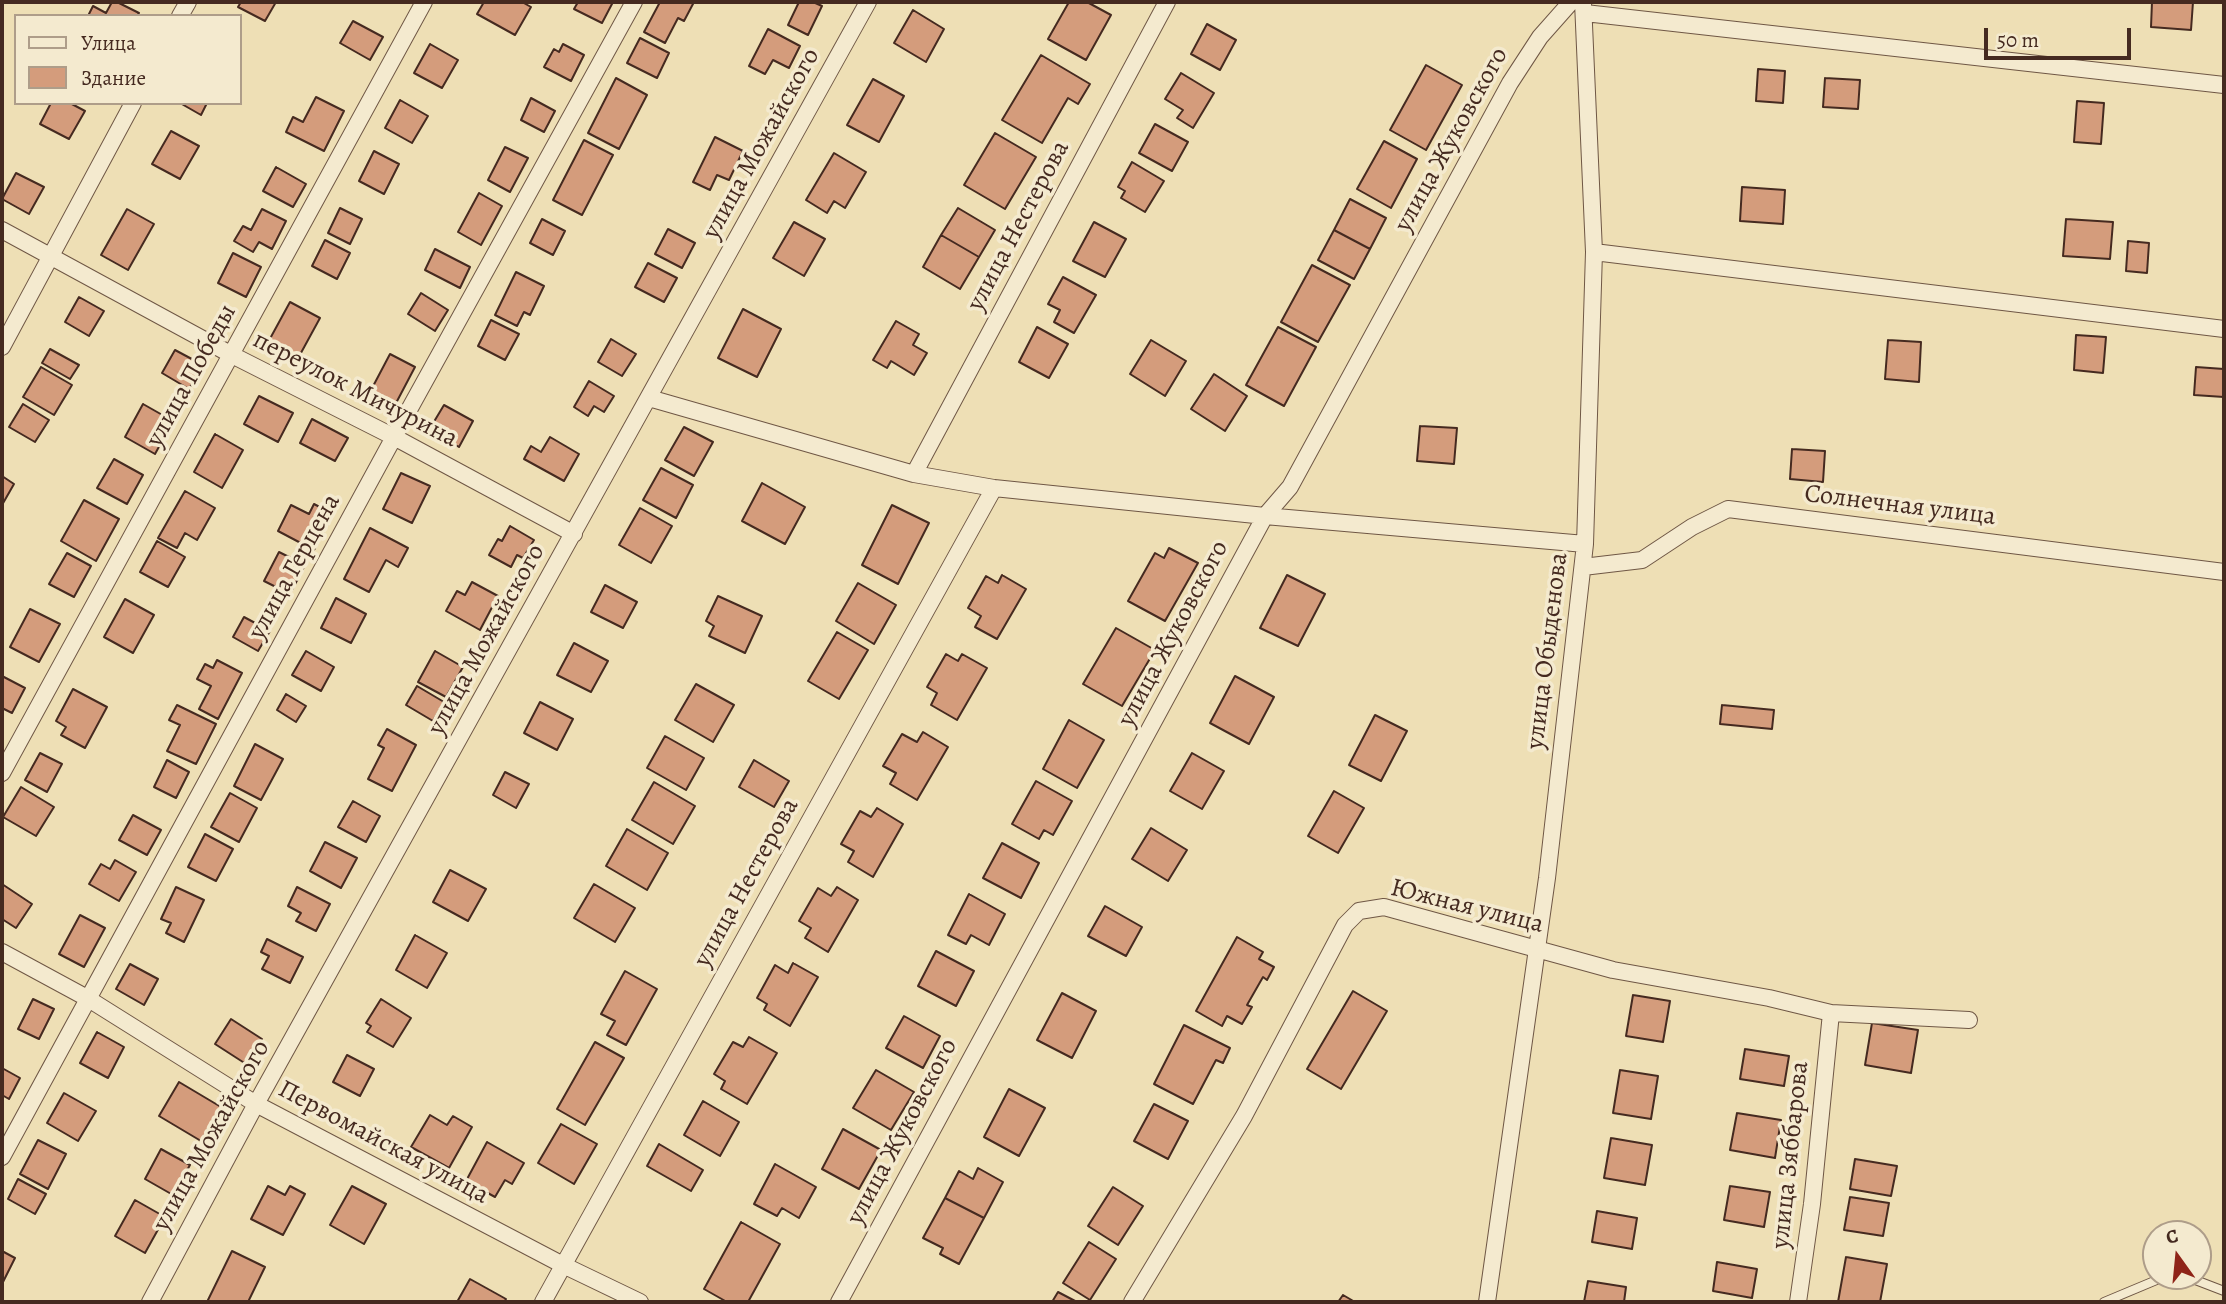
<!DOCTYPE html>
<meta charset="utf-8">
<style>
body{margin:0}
#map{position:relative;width:2226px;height:1304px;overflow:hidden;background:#eedfb5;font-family:Alegreya,serif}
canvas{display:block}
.frame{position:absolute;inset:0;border:4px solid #452a20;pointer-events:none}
.legend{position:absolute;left:14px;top:14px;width:228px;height:91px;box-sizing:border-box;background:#f4eacf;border:2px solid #ae9d89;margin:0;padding:9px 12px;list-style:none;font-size:21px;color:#452a20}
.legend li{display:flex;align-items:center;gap:14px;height:35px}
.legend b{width:35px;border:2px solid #ae9d89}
.north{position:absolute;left:2142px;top:1220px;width:70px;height:70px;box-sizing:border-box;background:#f4eacf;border:2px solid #ae9d89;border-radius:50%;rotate:345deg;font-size:19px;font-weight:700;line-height:28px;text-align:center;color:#452a20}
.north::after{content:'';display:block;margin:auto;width:24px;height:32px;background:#8f2418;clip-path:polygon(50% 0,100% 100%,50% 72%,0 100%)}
.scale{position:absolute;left:1984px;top:28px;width:147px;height:32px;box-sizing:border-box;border:4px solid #452a20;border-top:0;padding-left:9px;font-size:21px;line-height:24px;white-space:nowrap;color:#452a20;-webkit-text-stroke:5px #f4eacf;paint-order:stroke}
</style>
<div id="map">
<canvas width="2226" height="1304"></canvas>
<div class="frame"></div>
<ul class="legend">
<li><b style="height:9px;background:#f4eacf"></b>Улица</li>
<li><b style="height:19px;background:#d49c7c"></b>Здание</li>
</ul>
<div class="north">С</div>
<div class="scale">50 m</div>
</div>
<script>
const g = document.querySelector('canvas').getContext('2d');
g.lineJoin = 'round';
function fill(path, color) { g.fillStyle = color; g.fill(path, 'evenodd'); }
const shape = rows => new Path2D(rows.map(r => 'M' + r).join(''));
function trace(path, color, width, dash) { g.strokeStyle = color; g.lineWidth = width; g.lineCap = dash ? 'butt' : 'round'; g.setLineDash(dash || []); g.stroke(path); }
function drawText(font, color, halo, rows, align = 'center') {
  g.font = font + ' Alegreya,serif'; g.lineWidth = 7; g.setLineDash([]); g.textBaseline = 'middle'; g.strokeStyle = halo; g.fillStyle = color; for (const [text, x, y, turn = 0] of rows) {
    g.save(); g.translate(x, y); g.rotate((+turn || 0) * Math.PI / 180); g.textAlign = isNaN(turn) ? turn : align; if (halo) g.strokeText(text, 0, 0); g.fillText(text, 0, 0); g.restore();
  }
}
const building = shape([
 [112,2,117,2,139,13,137,16,88,16,93,6,106,13,112,2],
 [241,2,276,2,265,21,238,7,241,2],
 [484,2,522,2,531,7,515,35,477,14,484,2],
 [578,2,613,2,602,23,574,9,578,2],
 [660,2,694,2,684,21,678,18,665,43,644,32,660,2],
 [799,2,813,2,822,6,808,35,788,25,799,2],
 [1069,2,1087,2,1111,15,1086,60,1048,39,1069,2],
 [2152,2,2193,2,2191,30,2151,27,2152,2],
 [913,10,944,29,926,62,894,43,913,10],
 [353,21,383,37,370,60,340,43,353,21],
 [1207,24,1236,40,1220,70,1191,54,1207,24],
 [768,29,800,46,789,68,773,60,765,74,749,66,768,29],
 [640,38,669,53,657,78,627,63,640,38],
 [430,44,458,60,442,88,414,73,430,44],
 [563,44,584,55,571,81,544,67,554,49,559,52,563,44],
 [1041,55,1090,84,1078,104,1068,98,1042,143,1002,120,1041,55],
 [1426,65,1462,85,1426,150,1390,130,1426,65],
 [1758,69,1785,71,1783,103,1756,101,1758,69],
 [1181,73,1214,93,1193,128,1177,118,1183,110,1165,99,1181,73],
 [616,78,647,95,619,149,588,133,616,78],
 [1825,78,1860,80,1858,109,1823,107,1825,78],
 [873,79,904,96,879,142,847,125,873,79],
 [316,97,344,111,324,151,286,132,293,117,303,122,316,97],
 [531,98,555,111,544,132,521,120,531,98],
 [400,100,428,116,412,143,385,128,400,100],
 [2077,101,2104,103,2101,144,2074,142,2077,101],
 [51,103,70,103,85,111,69,139,40,124,51,103],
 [180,103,207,103,201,115,180,103],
 [1155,124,1188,142,1172,171,1139,153,1155,124],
 [171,131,199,146,180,179,152,164,171,131],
 [995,133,1036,157,1005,209,964,185,995,133],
 [715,137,743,151,729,180,717,175,710,190,693,182,715,137],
 [584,140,613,155,582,215,553,200,584,140],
 [1384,141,1417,159,1391,208,1357,189,1384,141],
 [505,147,528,158,510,192,488,180,505,147],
 [374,151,399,164,384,194,359,181,374,151],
 [834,153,866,172,845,208,834,201,827,213,806,200,834,153],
 [1132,162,1164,181,1145,212,1121,198,1125,191,1118,187,1132,162],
 [276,167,306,184,293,207,263,191,276,167],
 [16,173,44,187,29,214,2,199,16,173],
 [1742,187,1785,190,1783,224,1740,221,1742,187],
 [479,193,502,206,481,245,458,232,479,193],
 [1350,199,1386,218,1370,249,1334,230,1350,199],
 [340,208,362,219,350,244,328,233,340,208],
 [958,208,995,230,979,257,941,235,958,208],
 [127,209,154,224,128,270,101,255,127,209],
 [262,209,286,221,272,249,259,242,253,252,234,241,243,226,251,230,262,209],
 [542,219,565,231,553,255,530,243,542,219],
 [2066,219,2113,222,2110,259,2063,256,2066,219],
 [794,222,825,239,804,276,773,258,794,222],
 [1094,222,1126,239,1105,277,1073,261,1094,222],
 [668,229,695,243,682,268,655,254,668,229],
 [1334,230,1370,249,1354,279,1318,260,1334,230],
 [941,235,979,257,960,289,923,267,941,235],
 [325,240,350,253,337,279,312,266,325,240],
 [2128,241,2149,243,2147,273,2126,271,2128,241],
 [435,249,470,267,460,288,425,270,435,249],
 [233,253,261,267,246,297,218,283,233,253],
 [648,263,677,278,664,302,635,287,648,263],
 [1312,265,1350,285,1318,342,1281,322,1312,265],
 [516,272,544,286,530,315,524,312,517,326,495,315,516,272],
 [1063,277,1096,295,1074,333,1054,322,1060,310,1048,304,1063,277],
 [421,293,448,310,435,331,408,314,421,293],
 [79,297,104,311,89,336,65,322,79,297],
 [290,302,320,318,296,362,266,346,290,302],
 [743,309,781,329,757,377,718,358,743,309],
 [491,320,519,334,505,360,478,346,491,320],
 [896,321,919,334,913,345,927,353,914,375,891,361,887,368,873,360,896,321],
 [1037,327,1068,344,1049,378,1019,362,1037,327],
 [1278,327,1316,347,1284,406,1246,385,1278,327],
 [2076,335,2106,337,2103,373,2074,370,2076,335],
 [611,339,636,354,622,376,598,362,611,339],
 [1151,340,1186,361,1165,396,1130,374,1151,340],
 [1888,340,1921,342,1919,382,1885,379,1888,340],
 [50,349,79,365,70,379,42,363,50,349],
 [175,350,203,365,189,389,162,373,175,350],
 [390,354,415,367,395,405,370,392,390,354],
 [41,367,72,385,54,415,23,397,41,367],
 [2196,367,2224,369,2224,397,2194,395,2196,367],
 [1214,374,1247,396,1225,431,1191,409,1214,374],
 [589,381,614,396,604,412,594,406,588,416,574,407,589,381],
 [259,396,293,413,278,442,244,424,259,396],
 [23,404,49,420,35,442,9,427,23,404],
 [143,404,173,421,155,454,125,437,143,404],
 [444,405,473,421,459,447,429,430,444,405],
 [312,419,348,438,335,461,300,443,312,419],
 [1420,426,1457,428,1454,464,1417,461,1420,426],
 [684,427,713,442,694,476,665,460,684,427],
 [215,434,243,450,222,488,194,472,215,434],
 [550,437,579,454,564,481,524,459,531,446,541,452,550,437],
 [1792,449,1825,451,1823,482,1790,479,1792,449],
 [114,459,143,475,127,504,97,488,114,459],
 [661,468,693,485,676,518,643,500,661,468],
 [401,473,430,486,412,523,383,509,401,473],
 [2,476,14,484,2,505,2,476],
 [762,483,805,507,785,544,742,521,762,483],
 [185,491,215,508,197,540,185,533,177,548,158,538,185,491],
 [84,500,119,519,96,561,61,541,84,500],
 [314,504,333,514,314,550,278,531,291,505,309,514,314,504],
 [892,505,929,523,898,584,862,565,892,505],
 [640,508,672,526,651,563,619,545,640,508],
 [510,526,534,540,523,558,517,555,511,567,489,555,498,539,502,541,510,526],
 [370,528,408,548,398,567,386,560,369,592,344,579,370,528],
 [157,541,185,557,168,587,140,572,157,541],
 [1169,548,1198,563,1165,621,1128,601,1155,553,1164,558,1169,548],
 [279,552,305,565,290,594,264,581,279,552],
 [67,553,91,566,74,597,49,584,67,553],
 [1002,575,1026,589,997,639,975,627,981,616,968,608,986,576,998,583,1002,575],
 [1287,575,1325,594,1298,646,1260,628,1287,575],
 [472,582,498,596,480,630,446,611,457,591,465,595,472,582],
 [858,583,896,605,874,644,836,621,858,583],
 [605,585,637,602,623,628,591,612,605,585],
 [718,596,762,616,745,653,709,636,714,626,706,621,718,596],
 [336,598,366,614,351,643,321,628,336,598],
 [125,599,154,615,133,653,104,637,125,599],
 [30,609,60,624,39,662,10,647,30,609],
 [244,617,270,631,258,651,233,637,244,617],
 [1116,628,1155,650,1122,706,1083,684,1116,628],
 [837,632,868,650,839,699,808,681,837,632],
 [574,643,608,661,591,692,557,675,574,643],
 [306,651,334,667,321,691,292,675,306,651],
 [435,651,463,667,446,697,418,682,435,651],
 [946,654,958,661,962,654,987,668,957,720,931,705,937,693,927,687,946,654],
 [217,660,242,673,218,719,199,709,211,686,197,679,205,664,213,668,217,660],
 [2,676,25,688,12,713,2,708,2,676],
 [1235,676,1274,697,1249,744,1210,723,1235,676],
 [696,684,734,705,713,742,675,720,696,684],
 [417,686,444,702,433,721,406,705,417,686],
 [73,689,107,707,85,748,61,735,66,727,56,721,73,689],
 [286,694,306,706,296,722,277,710,286,694],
 [540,702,573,719,557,750,524,733,540,702],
 [177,705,216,724,196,764,167,751,180,725,169,720,177,705],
 [1722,705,1774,710,1772,729,1720,724,1722,705],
 [1375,715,1407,731,1381,781,1349,765,1375,715],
 [1069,720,1104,740,1077,788,1043,769,1069,720],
 [387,729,416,745,392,791,368,779,384,748,378,745,387,729],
 [923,732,948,747,917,800,890,784,896,773,883,766,902,734,917,742,923,732],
 [665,736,704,758,686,790,647,768,665,736],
 [255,744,283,759,261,800,234,786,255,744],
 [40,753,62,764,47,792,25,780,40,753],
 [1192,753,1224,771,1202,809,1170,791,1192,753],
 [167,760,189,772,176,798,154,787,167,760],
 [754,760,789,781,774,807,739,787,754,760],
 [505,772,529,784,516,808,493,795,505,772],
 [1036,781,1072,801,1053,835,1044,830,1039,839,1012,824,1036,781],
 [654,782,695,806,673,844,632,820,654,782],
 [21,787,54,807,36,836,3,817,21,787],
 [1334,791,1364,808,1338,853,1308,836,1334,791],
 [230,793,257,808,239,842,211,827,230,793],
 [353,801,380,816,366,842,338,827,353,801],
 [877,808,903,824,873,877,848,862,854,851,841,844,860,811,871,817,877,808],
 [133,815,161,830,147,855,119,840,133,815],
 [1151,828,1187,850,1168,881,1132,859,1151,828],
 [627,829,668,853,647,890,606,866,627,829],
 [205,834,233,849,216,881,188,867,205,834],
 [325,842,357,858,341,888,310,871,325,842],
 [1002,843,1039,863,1021,898,983,878,1002,843],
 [115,860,136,872,119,901,89,884,101,864,110,869,115,860],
 [450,870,486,889,468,921,433,902,450,870],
 [2,884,32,904,16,928,2,919,2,884],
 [594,884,635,908,615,942,574,918,594,884],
 [176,887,204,900,184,942,166,933,171,923,161,919,176,887],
 [297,887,330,904,316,931,296,921,301,913,288,906,297,887],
 [837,887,858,900,828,952,805,938,811,928,799,921,818,888,831,896,837,887],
 [969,894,1005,914,989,945,971,935,966,944,948,935,969,894],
 [1105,906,1142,927,1126,956,1088,936,1105,906],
 [80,915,105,928,84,967,59,954,80,915],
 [415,935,447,953,427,988,396,970,415,935],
 [1237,937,1263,952,1259,959,1274,967,1267,980,1263,977,1247,1005,1252,1007,1242,1024,1227,1016,1222,1026,1196,1011,1237,937],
 [267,939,303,957,290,983,262,969,269,956,261,952,267,939],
 [936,951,974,971,956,1006,918,986,936,951],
 [793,963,818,977,790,1026,764,1010,767,1004,757,998,775,965,788,973,793,963],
 [130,964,158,979,144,1005,116,989,130,964],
 [625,971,657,989,626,1045,607,1035,615,1021,601,1014,625,971],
 [1353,991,1387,1011,1341,1089,1307,1069,1353,991],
 [1062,993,1096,1011,1072,1058,1037,1040,1062,993],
 [1633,995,1670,1001,1663,1042,1626,1036,1633,995],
 [33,999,54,1009,39,1039,18,1029,33,999],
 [381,999,411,1018,393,1047,367,1032,371,1026,366,1023,381,999],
 [904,1016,940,1036,923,1068,886,1048,904,1016],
 [231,1019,262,1039,246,1064,215,1044,231,1019],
 [1872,1023,1918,1030,1911,1073,1865,1065,1872,1023],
 [1184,1025,1230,1048,1223,1063,1216,1060,1193,1104,1154,1084,1184,1025],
 [97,1032,124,1047,108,1078,80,1063,97,1032],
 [749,1037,777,1053,747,1104,721,1089,725,1081,714,1074,733,1042,743,1047,749,1037],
 [595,1042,624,1058,585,1125,557,1109,595,1042],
 [1745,1049,1789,1056,1784,1086,1740,1079,1745,1049],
 [347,1055,374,1069,360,1096,333,1082,347,1055],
 [2,1068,20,1078,9,1099,2,1095,2,1068],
 [876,1070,914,1092,891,1130,853,1108,876,1070],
 [1620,1070,1658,1076,1651,1119,1613,1113,1620,1070],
 [179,1082,221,1107,201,1141,159,1116,179,1082],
 [1009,1089,1045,1108,1019,1156,984,1137,1009,1089],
 [64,1093,96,1111,78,1141,47,1123,64,1093],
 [703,1101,739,1122,720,1156,684,1135,703,1101],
 [1154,1104,1188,1121,1168,1159,1134,1141,1154,1104],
 [1737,1113,1781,1120,1775,1158,1730,1150,1737,1113],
 [430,1115,447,1125,453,1116,472,1127,449,1168,411,1147,430,1115],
 [561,1124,597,1144,574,1184,538,1163,561,1124],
 [843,1129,881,1150,859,1189,822,1169,843,1129],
 [1611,1138,1652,1145,1645,1185,1604,1178,1611,1138],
 [38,1140,66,1154,48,1189,20,1174,38,1140],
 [487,1142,524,1163,512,1184,505,1180,495,1197,466,1181,487,1142],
 [659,1144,703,1170,691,1191,647,1166,659,1144],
 [161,1149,190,1165,173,1195,145,1179,161,1149],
 [1855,1159,1897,1166,1891,1196,1850,1189,1855,1159],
 [775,1164,816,1187,799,1218,782,1208,777,1216,754,1204,775,1164],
 [978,1168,1003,1182,984,1218,945,1198,959,1171,973,1179,978,1168],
 [18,1179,46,1194,35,1214,8,1199,18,1179],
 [268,1186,285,1195,290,1186,305,1194,283,1235,251,1219,268,1186],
 [352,1186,386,1204,364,1244,330,1225,352,1186],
 [1730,1186,1770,1192,1764,1227,1724,1220,1730,1186],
 [1113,1187,1143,1206,1118,1245,1088,1226,1113,1187],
 [1850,1197,1889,1203,1883,1236,1844,1230,1850,1197],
 [945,1198,984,1218,959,1264,940,1254,943,1248,923,1238,945,1198],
 [135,1200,165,1217,145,1253,115,1236,135,1200],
 [1597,1211,1637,1218,1632,1249,1592,1242,1597,1211],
 [741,1222,780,1244,748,1302,727,1302,704,1289,741,1222],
 [1089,1242,1116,1259,1090,1300,1063,1283,1089,1242],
 [2,1251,15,1258,2,1284,2,1251],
 [232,1251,265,1267,248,1302,207,1302,232,1251],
 [1846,1257,1887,1264,1880,1302,1838,1302,1846,1257],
 [1717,1262,1757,1269,1752,1298,1713,1291,1717,1262],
 [470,1279,506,1299,504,1302,457,1302,470,1279],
 [1588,1281,1626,1287,1624,1302,1584,1302,1588,1281],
 [1058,1292,1077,1302,1052,1302,1058,1292],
 [1343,1295,1355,1302,1338,1302,1343,1295]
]);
fill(building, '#d49c7c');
trace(building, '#452a20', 2);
const service = shape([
 [2185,1276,2224,1291],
 [2104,1302,2159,1279,2181,1276]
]);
const minor = shape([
 [1585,13,2224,85],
 [180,16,188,2],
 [2,230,232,355,394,437,574,534],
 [1594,252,2224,329],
 [2,347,133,103],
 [649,398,914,474,994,488,1265,516,1585,544],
 [914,474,1167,2],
 [1583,567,1642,560,1692,527,1728,509,2224,572],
 [2,773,424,2],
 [2,952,87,998,256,1104,563,1265,640,1302],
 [2,1157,394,437,634,2],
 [150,1302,256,1104,868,2],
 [543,1302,994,488],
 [839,1302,1265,516,1290,487,1510,83,1540,37,1571,2],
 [1132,1302,1244,1116,1345,925,1359,911,1384,907,1613,970,1769,998,1831,1013,1969,1020],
 [1487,1302,1547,878,1585,544,1594,252,1583,2],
 [1798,1302,1812,1204,1831,1013]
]);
trace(service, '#6f5745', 10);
trace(minor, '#6f5745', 18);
trace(service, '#f4eacf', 8);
trace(minor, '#f4eacf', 16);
drawText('26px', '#452a20', '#f4eacf', [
 ["улица Жуковского",1452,140,-61],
 ["улица Можайского",762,144,-61],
 ["улица Нестерова",1019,226,-62],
 ["улица Победы",192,376,-61],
 ["переулок Мичурина",355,390,27],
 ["Солнечная улица",1900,506,7],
 ["улица Герцена",295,567,-61],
 ["улица Жуковского",1174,634,-62],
 ["улица Можайского",487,640,-61],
 ["улица Обыденова",1548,651,-83],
 ["улица Нестерова",747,883,-61],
 ["Южная улица",1467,907,14],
 ["улица Жуковского",903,1132,-62],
 ["улица Можайского",212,1136,-61],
 ["Первомайская улица",383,1143,28],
 ["улица Зяббарова",1791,1155,-84]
]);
</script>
